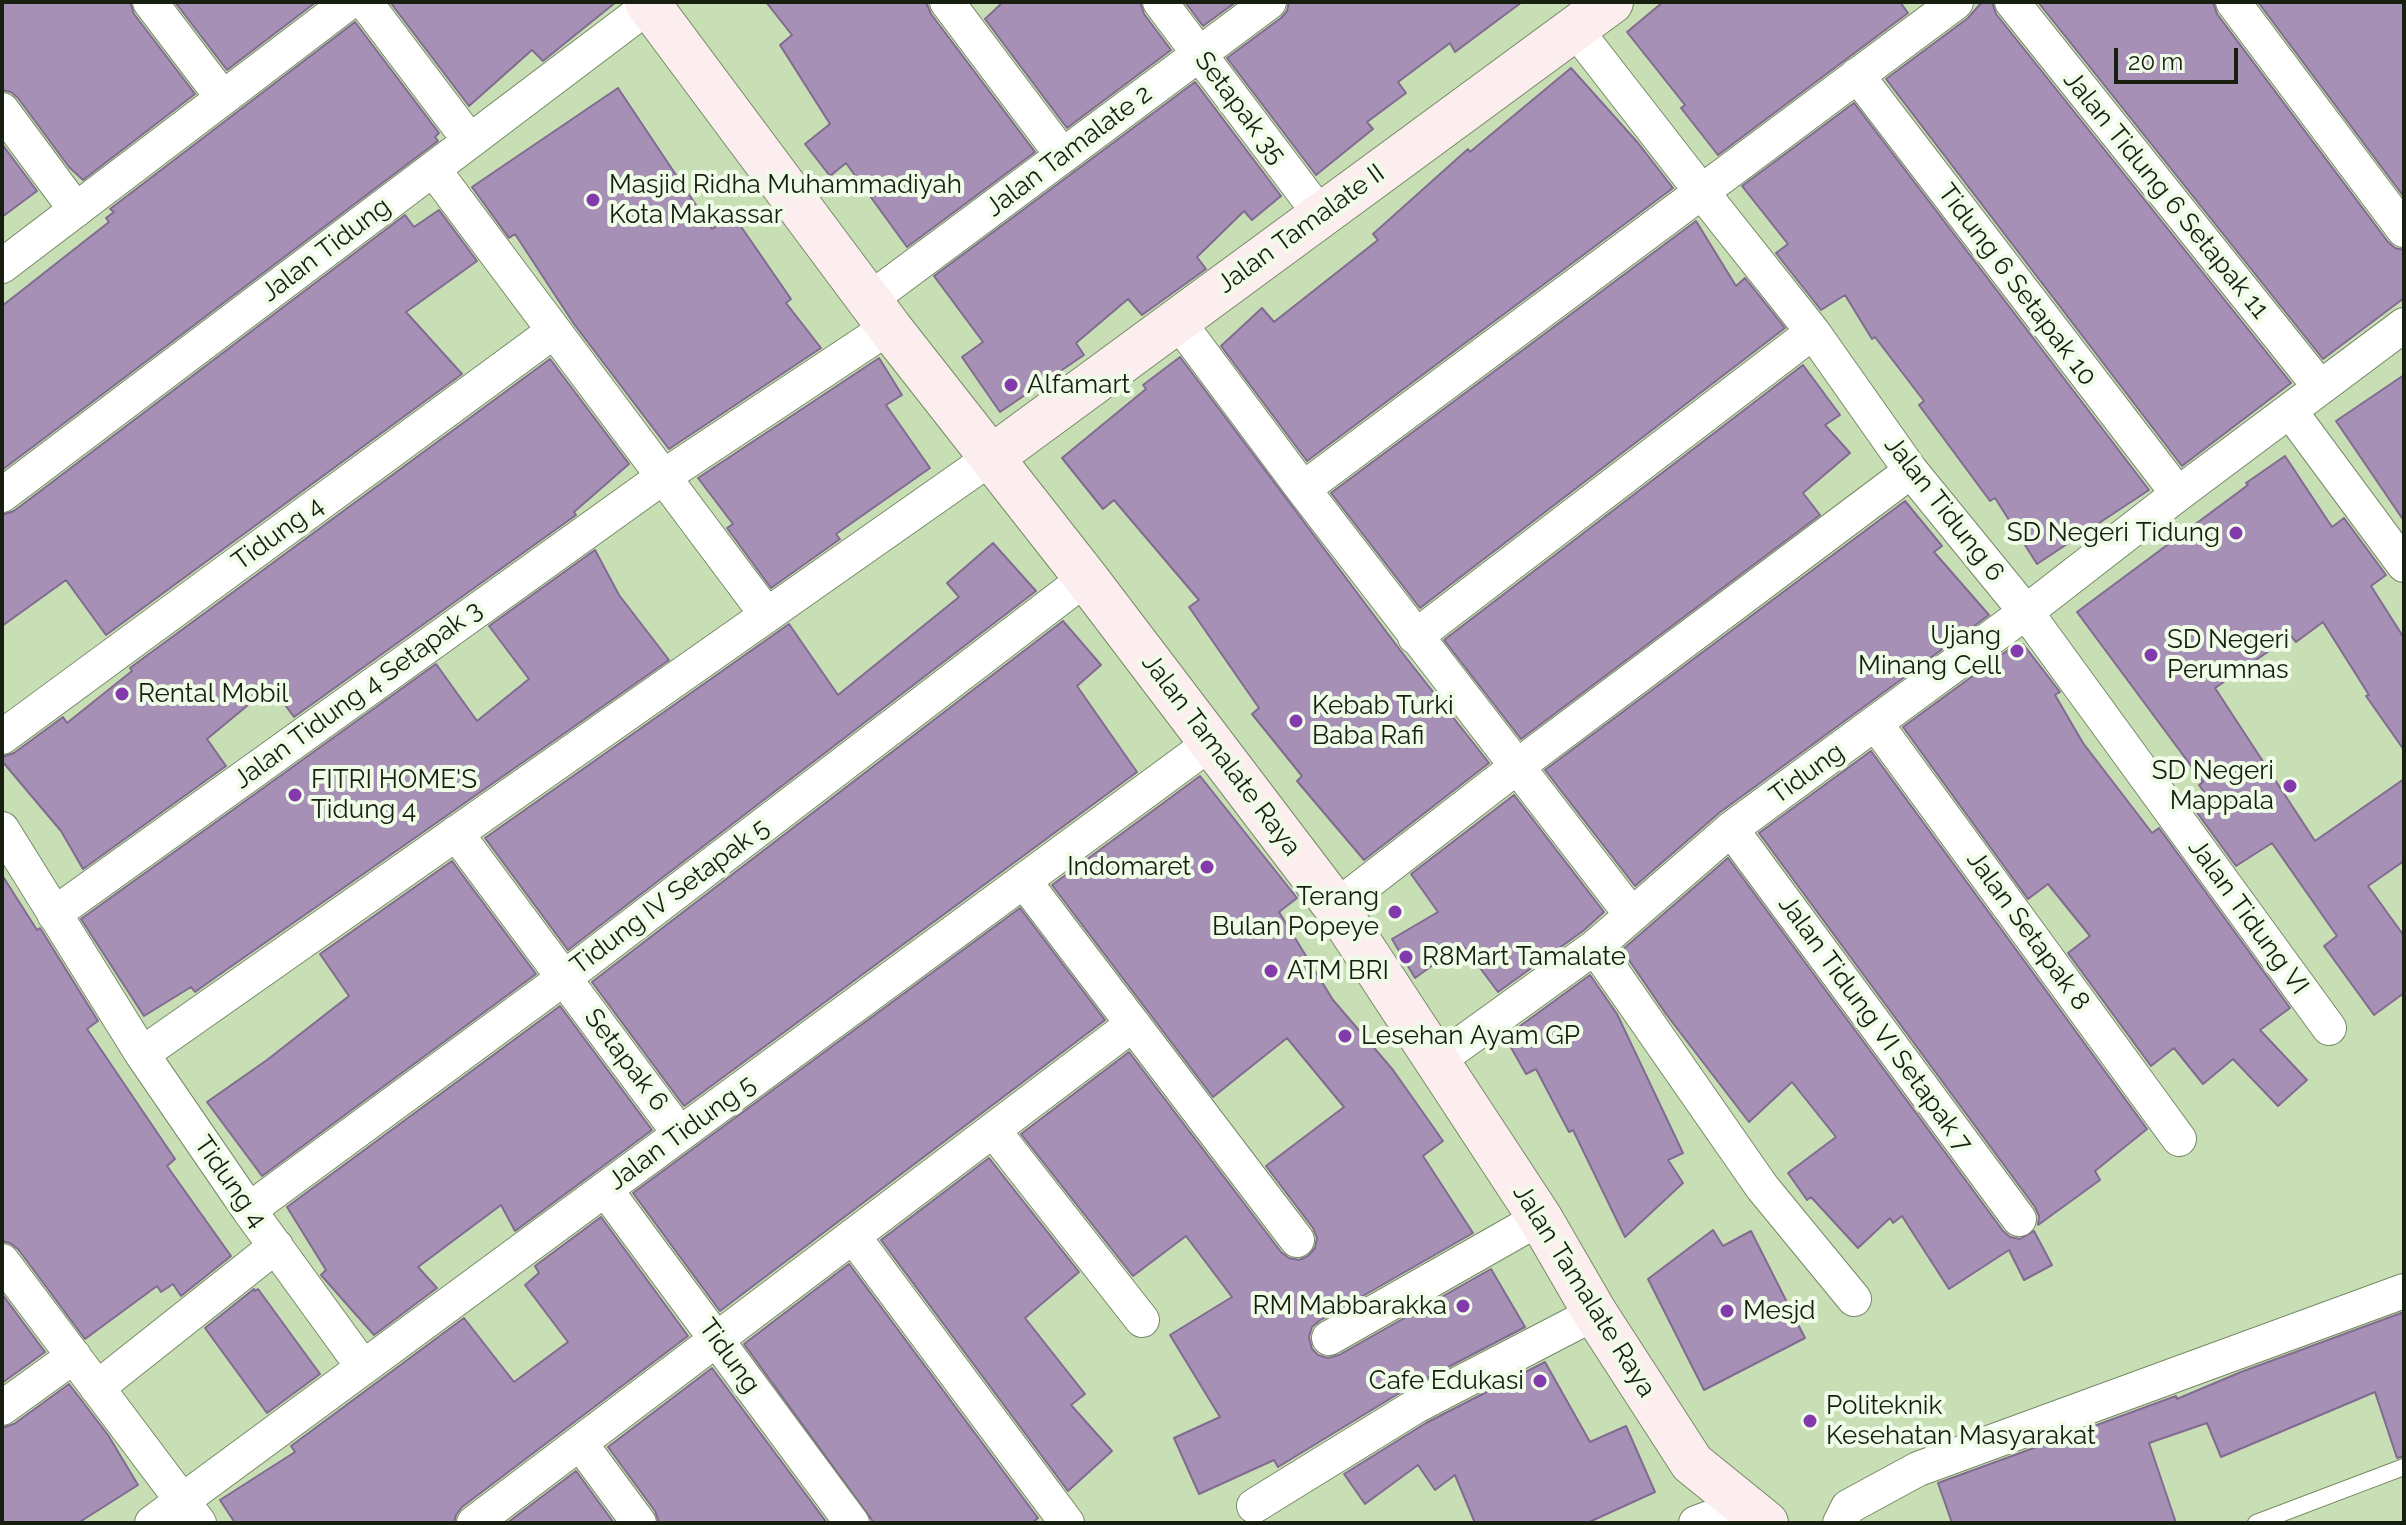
<!DOCTYPE html>
<style>
body{margin:0}
#map{position:relative;width:2406px;height:1525px;overflow:hidden;background:#c8dfb6;font-family:Raleway,sans-serif}
canvas{display:block}
.frame{position:absolute;inset:0;border:4px solid #172010;pointer-events:none}
.scale{position:absolute;left:2114px;top:48px;width:124px;height:36px;box-sizing:border-box;border:4px solid #172010;border-top:0;padding-left:10px;font-size:24px;line-height:28px;white-space:nowrap;color:#172010;-webkit-text-stroke:6px #f0fce7;paint-order:stroke}
</style>
<div id="map">
<canvas width="2406" height="1525"></canvas>
<div class="frame"></div>
<div class="scale">20 m</div>
</div>
<script>
const g = document.querySelector('canvas').getContext('2d');
g.lineJoin = 'round';
function fill(path, color) { g.fillStyle = color; g.fill(path, 'evenodd'); }
const shape = rows => new Path2D(rows.map(r => 'M' + r).join(''));
function trace(path, color, width, dash) { g.strokeStyle = color; g.lineWidth = width; g.lineCap = dash ? 'butt' : 'round'; g.setLineDash(dash || []); g.stroke(path); }
function drawText(font, color, halo, rows, align = 'center') {
  g.font = font + ' Raleway,sans-serif'; g.lineWidth = 8; g.setLineDash([]); g.textBaseline = 'middle'; g.strokeStyle = halo; g.fillStyle = color; for (const [text, x, y, turn = 0] of rows) {
    g.save(); g.translate(x, y); g.rotate((+turn || 0) * Math.PI / 180); g.textAlign = isNaN(turn) ? turn : align; if (halo) g.strokeText(text, 0, 0); g.fillText(text, 0, 0); g.restore();
  }
}
const building = shape([
 [2,2,130,2,134,14,195,94,83,180,69,167,18,98,11,92,2,90,2,2],
 [175,2,316,2,227,70,175,2],
 [390,2,616,2,543,61,532,50,469,106,390,2],
 [766,2,926,2,931,14,1035,152,907,247,846,163,830,176,805,144,830,124,780,45,792,35,766,2],
 [1003,2,1140,2,1144,14,1171,50,1067,128,985,19,1003,2],
 [1185,2,1236,2,1203,26,1185,2],
 [1289,2,1522,2,1455,52,1450,43,1398,82,1406,93,1367,122,1373,129,1316,175,1227,58,1281,18,1287,11,1289,2],
 [1663,2,1900,2,1908,13,1718,155,1681,108,1685,105,1627,32,1663,2],
 [1982,2,1992,2,1996,14,2291,383,2182,466,1886,79,1968,18,1982,2],
 [2038,2,2213,2,2217,14,2388,242,2395,248,2404,250,2404,298,2323,359,2038,2],
 [2258,2,2404,2,2404,197,2258,2],
 [355,22,439,133,435,137,438,141,2,470,2,306,109,222,106,218,114,212,110,209,355,22],
 [1571,68,1638,143,1673,188,1307,461,1221,346,1262,308,1274,322,1378,240,1373,234,1468,149,1470,152,1571,68],
 [1195,82,1281,196,1252,220,1244,211,1197,257,1206,269,1142,315,1128,299,1076,343,1084,355,1000,412,962,357,983,342,934,276,1195,82],
 [618,88,712,229,733,215,791,299,786,303,821,348,669,449,574,324,515,234,509,238,472,187,618,88],
 [1854,103,2149,490,2037,564,1995,498,1990,501,1919,405,1924,401,1875,337,1872,339,1845,295,1821,310,1776,253,1788,244,1742,186,1854,103],
 [2,144,37,191,2,217,2,144],
 [439,210,477,261,406,312,462,374,106,635,66,580,2,626,2,515,14,511,405,215,414,227,439,210],
 [1696,221,1736,286,1745,278,1785,328,1420,608,1331,493,1696,221],
 [1180,357,1400,650,1489,763,1364,860,1297,781,1302,776,1252,714,1259,708,1189,607,1199,600,1114,500,1103,509,1062,458,1146,389,1143,385,1180,357],
 [879,358,902,395,886,405,930,468,836,534,840,539,771,588,727,528,733,524,698,478,879,358],
 [550,359,629,464,574,512,576,515,294,717,271,686,207,739,226,766,83,869,61,831,2,761,2,757,14,753,63,717,67,723,132,671,130,668,550,359],
 [1803,365,1840,415,1825,425,1850,453,1803,493,1820,515,1521,739,1444,640,1803,365],
 [2404,375,2404,521,2336,421,2404,375],
 [2285,456,2332,527,2344,518,2386,575,2371,586,2404,638,2404,750,2366,696,2369,695,2323,622,2296,642,2291,636,2215,688,2315,841,2404,779,2404,861,2368,886,2404,936,2404,993,2374,1015,2324,946,2337,936,2272,843,2236,866,2190,803,2204,792,2199,785,2203,782,2077,612,2248,485,2246,483,2285,456],
 [1905,501,1942,546,1934,552,1989,615,1719,813,1635,886,1545,770,1905,501],
 [993,543,1036,591,568,950,485,838,789,624,838,695,959,597,947,583,993,543],
 [595,550,619,595,669,660,216,977,195,992,191,987,144,1016,81,919,436,664,477,721,529,679,489,626,595,550],
 [1063,621,1101,665,1077,686,1137,772,684,1106,592,982,1063,621],
 [2023,644,2060,692,2055,695,2083,743,2152,833,2159,828,2290,1008,2260,1030,2307,1080,2278,1106,2233,1059,2203,1084,2174,1048,2151,1066,2068,953,2090,936,2048,884,2028,899,1903,727,2015,645,2018,648,2023,644],
 [1871,751,2147,1129,2095,1171,2100,1180,2038,1225,2039,1216,2035,1207,1759,833,1871,751],
 [1200,776,1297,898,1279,912,1333,1000,1393,1070,1443,1141,1423,1156,1473,1233,1319,1321,1312,1327,1309,1337,1312,1349,1318,1355,1328,1358,1339,1355,1491,1269,1525,1327,1406,1389,1278,1467,1274,1460,1199,1494,1174,1438,1220,1417,1170,1335,1232,1297,1186,1236,1133,1276,1021,1134,1129,1052,1281,1252,1289,1258,1299,1260,1308,1256,1315,1248,1317,1238,1313,1228,1266,1166,1344,1107,1287,1038,1213,1097,1052,885,1200,776],
 [1514,795,1604,912,1583,931,1498,992,1462,944,1415,978,1392,939,1438,912,1411,874,1514,795],
 [1728,858,2003,1231,2010,1237,2020,1239,2034,1231,2052,1265,2024,1280,2009,1250,1949,1289,1902,1216,1893,1223,1890,1218,1858,1248,1811,1197,1807,1200,1788,1173,1836,1137,1792,1082,1749,1122,1666,1014,1622,950,1728,858],
 [452,861,536,974,262,1176,207,1102,267,1060,349,996,320,954,452,861],
 [2,875,37,930,40,928,98,1021,87,1029,175,1159,167,1166,231,1256,181,1296,173,1284,161,1292,157,1286,85,1339,18,1249,10,1243,2,1241,2,875],
 [1020,908,1105,1020,720,1311,633,1193,1020,908],
 [1590,975,1617,1014,1683,1153,1668,1160,1683,1183,1625,1237,1573,1130,1569,1132,1536,1069,1526,1074,1505,1037,1590,975],
 [560,1006,652,1130,515,1231,501,1205,418,1267,437,1288,374,1335,321,1275,326,1270,287,1207,560,1006],
 [989,1158,1079,1272,1025,1318,1085,1394,1071,1405,1112,1451,1068,1491,881,1240,989,1158],
 [601,1217,688,1336,462,1507,456,1515,454,1523,235,1523,220,1500,295,1452,291,1446,464,1318,514,1382,568,1342,525,1285,539,1273,535,1266,601,1217],
 [1713,1230,1723,1246,1751,1231,1805,1338,1704,1390,1648,1279,1713,1230],
 [849,1264,1038,1518,1032,1523,874,1523,744,1344,849,1264],
 [254,1289,255,1291,258,1289,320,1374,267,1413,205,1328,254,1289],
 [2,1294,45,1352,2,1383,2,1294],
 [2404,1312,2404,1456,2397,1458,2375,1392,2221,1457,2207,1423,2149,1443,2176,1523,1952,1523,1938,1483,2176,1396,2177,1399,2241,1372,2404,1312],
 [1545,1362,1590,1442,1626,1426,1655,1492,1587,1523,1475,1523,1455,1475,1435,1490,1418,1465,1365,1504,1344,1474,1426,1423,1545,1362],
 [712,1368,827,1523,659,1523,655,1511,608,1447,712,1368],
 [69,1384,108,1435,138,1485,78,1523,2,1523,2,1428,14,1424,69,1384],
 [576,1471,614,1523,507,1523,576,1471]
]);
fill(building, '#a790b6');
trace(building, '#816b90', 2);
const lane = shape([
 [2256,1523,2404,1467]
]);
const street = shape([
 [150,2,223,98],
 [365,2,470,141],
 [947,2,1063,156],
 [1160,2,1320,214],
 [2012,2,2320,387],
 [2233,2,2404,230],
 [1575,29,1701,191,1813,332,1911,471,2026,612,2329,1028],
 [1857,75,2178,494],
 [2,110,76,210],
 [433,169,767,615],
 [2,266,349,2],
 [869,300,1269,2],
 [1177,320,1303,489,1956,2],
 [2290,411,2404,565],
 [1303,489,1631,914],
 [2,495,650,5],
 [1415,637,1813,332],
 [1876,724,2179,1139],
 [2,737,554,331],
 [2,829,142,1054,249,1210,363,1367],
 [1731,829,2019,1219],
 [456,833,680,1134],
 [1024,881,1297,1240],
 [1336,907,1519,765,1911,471],
 [54,914,663,477,889,327],
 [1595,947,1762,1187,1854,1299],
 [142,1054,992,457],
 [1437,1061,1595,947,1731,829,2026,612,2178,494,2404,325],
 [993,1130,1142,1320],
 [605,1189,852,1523],
 [249,1210,564,978,1086,578],
 [853,1236,1067,1523],
 [2,1261,199,1523],
 [1329,1338,1540,1218],
 [97,1388,276,1246],
 [2,1408,74,1356],
 [580,1443,639,1523],
 [1254,1506,1416,1406,1595,1313],
 [152,1523,1212,742],
 [474,1523,1133,1024],
 [1696,1523,1743,1506],
 [1840,1523,1848,1507,1918,1469,2404,1291]
]);
const secondary = shape([
 [647,2,889,327,1086,578,1336,907,1540,1218,1595,1313,1692,1463,1766,1523],
 [992,457,1611,2]
]);
trace(lane, '#768a64', 18);
trace(street, '#768a64', 36);
trace(secondary, '#768a64', 46);
trace(lane, '#fff', 16);
trace(street, '#fff', 34);
trace(secondary, '#fceeef', 44);
for (const [x, y, r, color] of [
 [593,200,8,"#833aac"],
 [1011,385,8,"#833aac"],
 [2236,533,8,"#833aac"],
 [2017,651,8,"#833aac"],
 [2151,655,8,"#833aac"],
 [122,694,8,"#833aac"],
 [1296,721,8,"#833aac"],
 [2290,786,8,"#833aac"],
 [295,795,8,"#833aac"],
 [1207,867,8,"#833aac"],
 [1395,912,8,"#833aac"],
 [1406,957,8,"#833aac"],
 [1271,971,8,"#833aac"],
 [1345,1036,8,"#833aac"],
 [1463,1306,8,"#833aac"],
 [1727,1311,8,"#833aac"],
 [1540,1381,8,"#833aac"],
 [1810,1421,8,"#833aac"]
]) { const dot = new Path2D(); dot.arc(x, y, r, 0, 2 * Math.PI); g.fillStyle = color; g.fill(dot); trace(dot, '#f0fce7', 3); }
drawText('26px', '#172010', '#f0fce7', [
 ["Setapak 35",1240,108,53],
 ["Jalan Tamalate 2",1069,151,-37],
 ["Jalan Tidung 6 Setapak 11",2166,195,51],
 ["Jalan Tamalate II",1301,229,-36],
 ["Jalan Tidung",326,250,-37],
 ["Tidung 6 Setapak 10",2017,285,53],
 ["Jalan Tidung 6",1944,509,52],
 ["Tidung 4",278,534,-36],
 ["Jalan Tidung 4 Setapak 3",358,695,-36],
 ["Jalan Tamalate Raya",1221,755,53],
 ["Tidung",1807,774,-36],
 ["Tidung IV Setapak 5",670,897,-37],
 ["Jalan Tidung VI",2248,917,54],
 ["Jalan Setapak 8",2028,931,54],
 ["Jalan Tidung VI Setapak 7",1875,1024,54],
 ["Setapak 6",626,1060,53],
 ["Jalan Tidung 5",682,1133,-36],
 ["Tidung 4",230,1182,55],
 ["Jalan Tamalate Raya",1584,1291,58],
 ["Tidung",729,1356,54]
]);
drawText('26px', '#172010', '#f0fce7', [
 ["Masjid Ridha Muhammadiyah",609,185],
 ["Kota Makassar",609,215],
 ["Alfamart",1027,385],
 ["SD Negeri Tidung",2220,533,"right"],
 ["Ujang",2001,636,"right"],
 ["Minang Cell",2001,666,"right"],
 ["SD Negeri",2167,640],
 ["Perumnas",2167,670],
 ["Rental Mobil",138,694],
 ["Kebab Turki",1312,706],
 ["Baba Rafi",1312,736],
 ["SD Negeri",2274,771,"right"],
 ["Mappala",2274,801,"right"],
 ["FITRI HOME'S",311,780],
 ["Tidung 4",311,810],
 ["Indomaret",1191,867,"right"],
 ["Terang",1379,897,"right"],
 ["Bulan Popeye",1379,927,"right"],
 ["R8Mart Tamalate",1422,957],
 ["ATM BRI",1287,971],
 ["Lesehan Ayam GP",1361,1036],
 ["RM Mabbarakka",1447,1306,"right"],
 ["Mesjd",1743,1311],
 ["Cafe Edukasi",1524,1381,"right"],
 ["Politeknik",1826,1406],
 ["Kesehatan Masyarakat",1826,1436]
], 'left');
</script>
